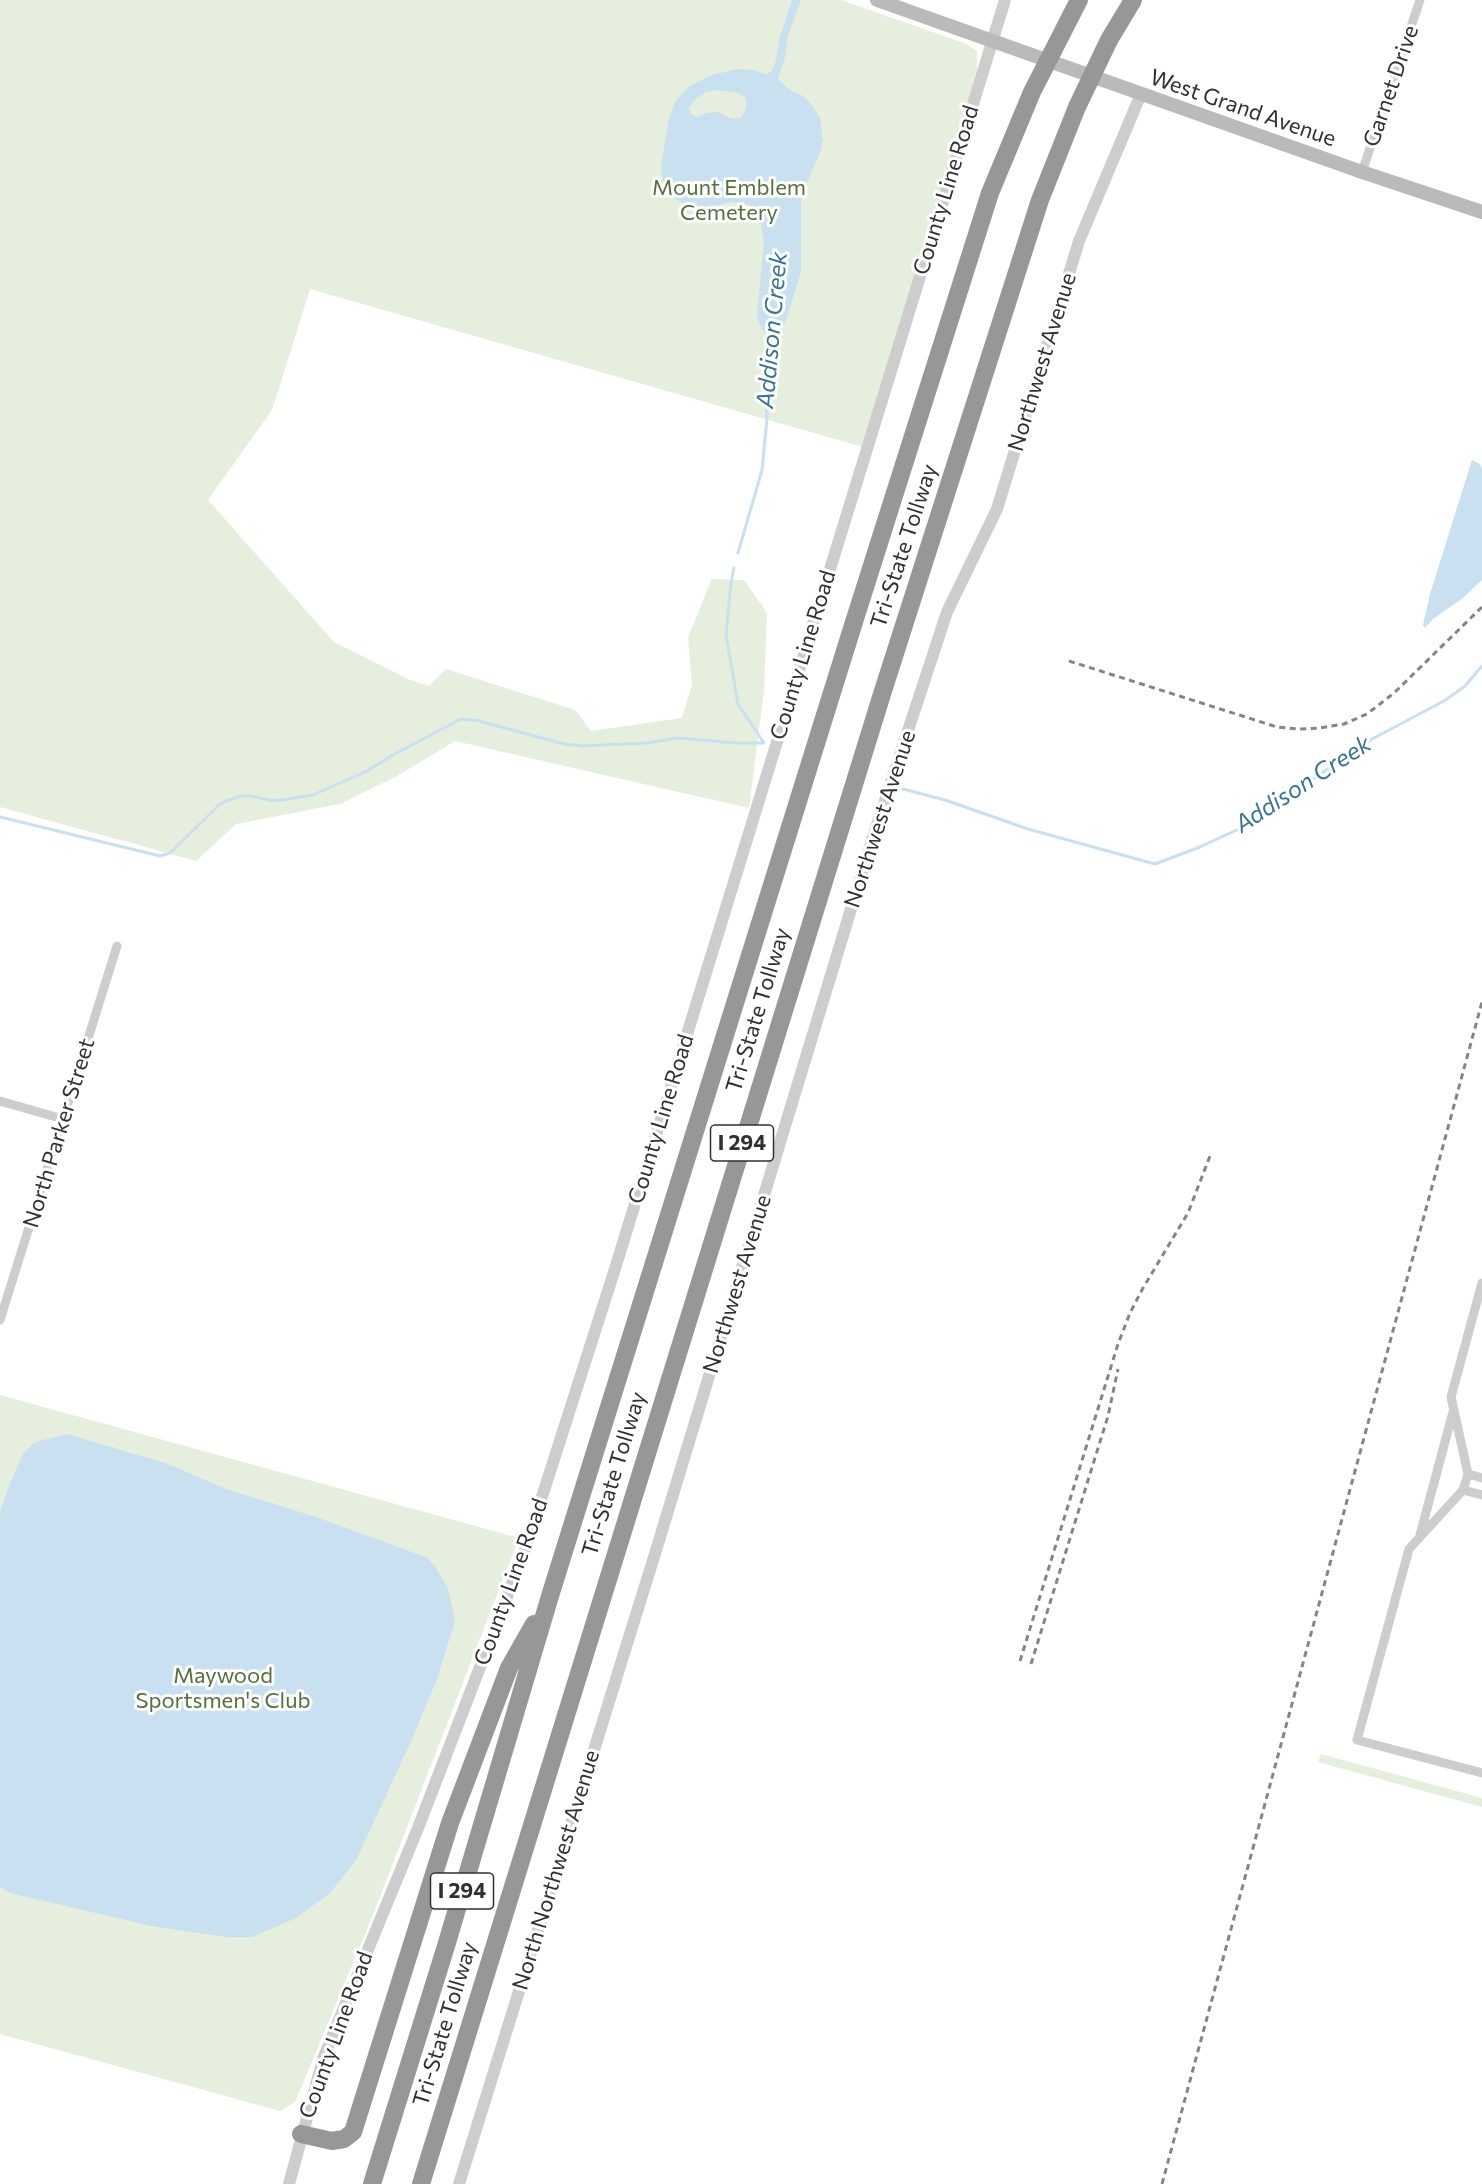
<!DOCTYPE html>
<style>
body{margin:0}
canvas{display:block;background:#fff}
</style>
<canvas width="1482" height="2184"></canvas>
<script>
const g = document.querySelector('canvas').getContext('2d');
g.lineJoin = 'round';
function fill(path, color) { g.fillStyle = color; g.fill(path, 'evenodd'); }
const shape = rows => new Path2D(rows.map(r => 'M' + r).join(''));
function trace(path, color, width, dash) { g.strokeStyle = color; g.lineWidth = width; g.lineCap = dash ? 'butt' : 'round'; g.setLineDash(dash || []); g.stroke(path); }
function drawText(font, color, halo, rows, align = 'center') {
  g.font = font + ' Commissioner,sans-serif'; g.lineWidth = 6; g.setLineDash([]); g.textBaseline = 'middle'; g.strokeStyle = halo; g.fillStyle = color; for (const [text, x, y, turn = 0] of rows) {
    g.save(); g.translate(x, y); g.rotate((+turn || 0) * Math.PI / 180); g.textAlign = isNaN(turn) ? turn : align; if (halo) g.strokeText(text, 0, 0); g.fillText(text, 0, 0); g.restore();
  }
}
fill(shape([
 [0,0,841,0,964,43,977,51,977,70,863,447,310,289,272,410,208,500,334,642,410,680,429,686,446,669,575,710,591,731,682,718,692,685,688,637,712,579,744,580,767,613,764,691,749,808,455,741,395,777,340,804,236,824,196,861,0,807],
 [0,1395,519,1538,371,1920,295,2102,280,2111,0,2034],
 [1321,1754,1482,1798,1482,1807,1318,1762]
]), '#e6eedd');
fill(shape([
 [792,0,800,0,800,3,788,35,785,57,778,79,790,90,805,97,813,107,820,118,823,141,820,153,801,195,801,272,785,323,776,336,768,334,762,330,757,316,764,240,760,220,755,211,750,205,742,203,732,202,705,208,684,204,669,194,662,179,661,165,669,118,676,101,690,86,712,75,738,69,754,70,766,74,771,72,775,64,779,40],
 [719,90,738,93,745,97,747,104,742,117,736,119,729,118,718,112,706,113,697,117,691,114,689,108,695,99,705,92],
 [1472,460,1480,464,1482,469,1482,580,1463,598,1433,619,1425,628,1423,625,1430,594],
 [67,1434,168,1464,226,1489,316,1517,428,1558,436,1568,448,1589,455,1621,437,1679,413,1737,356,1860,330,1893,296,1918,252,1937,226,1937,156,1927,10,1893,0,1887,0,1512,9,1486,23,1454,35,1442]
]), '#c8e0ef');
trace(shape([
 [738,553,762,470,767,418,766,398,769,330],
 [734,568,731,582,726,635,738,704,764,743],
 [903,789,945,800,1028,829,1155,864,1200,847,1241,828,1372,739,1444,701,1465,686,1482,666],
 [0,817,160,856,170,853,219,805,228,800,241,796,251,796,274,801,313,795,367,771,391,756,461,719,479,721,564,744,582,746,646,743,677,738,736,743,764,743]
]), '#c8e0ef', 3);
trace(shape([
 [1362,172,1420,0],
 [0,1101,63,1119],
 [1482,1283,1451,1397,1468,1474,1463,1490,1409,1549,1357,1740,1482,1773],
 [0,1320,117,946],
 [1468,1474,1482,1478],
 [1463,1490,1482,1495],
 [1420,1535,1453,1412]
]), '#cdcdcd', 9);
trace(shape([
 [289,2184,323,2059,418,1828,524,1553,614,1272,1005,0],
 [459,2184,654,1557,872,840,947,612,997,509,1079,241,1141,94]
]), '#cdcdcd', 12);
trace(shape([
 [877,0,1362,172,1482,212]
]), '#bababa', 14);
trace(shape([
 [301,2134,332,2141,344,2139,353,2132,450,1823,509,1668,534,1624],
 [372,2184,446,1946,550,1596,854,622,990,193,1032,92,1079,0],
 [421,2184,882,694,1040,200,1077,107,1109,40,1133,0]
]), '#979797', 18);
trace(shape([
 [1069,661,1277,727,1298,729,1320,728,1344,724,1367,714,1394,693,1482,607],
 [1020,1661,1118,1344,1130,1313,1143,1288,1188,1213,1210,1156],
 [1031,1664,1108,1416,1118,1369],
 [1162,2184,1482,1002]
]), '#858585', 3, [6, 4.5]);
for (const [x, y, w] of [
 [742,1143,63],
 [462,1891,63]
]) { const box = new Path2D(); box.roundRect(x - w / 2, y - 18, w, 36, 4.5); g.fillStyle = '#fff'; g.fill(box); trace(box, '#303030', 1.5); }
drawText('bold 21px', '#303030', null, [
 ["I 294",742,1143],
 ["I 294",462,1891]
]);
drawText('22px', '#303030', '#fff', [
 ["Garnet Drive",1391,86,-71],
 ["West Grand Avenue",1243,108,19],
 ["County Line Road",946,190,-73],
 ["Northwest Avenue",1042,362,-73],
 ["Tri-State Tollway",904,546,-72],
 ["County Line Road",803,655,-73],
 ["Northwest Avenue",880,819,-72],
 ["Tri-State Tollway",758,1010,-73],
 ["County Line Road",661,1119,-73],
 ["North Parker Street",59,1133,-73],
 ["Northwest Avenue",737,1284,-73],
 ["Tri-State Tollway",614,1474,-73],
 ["County Line Road",511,1582,-70],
 ["North Northwest Avenue",556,1870,-73],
 ["Tri-State Tollway",445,2024,-73],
 ["County Line Road",336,2035,-70]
]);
drawText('22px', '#537039', '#fff', [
 ["Mount Emblem",729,188],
 ["Cemetery",729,213],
 ["Maywood",223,1676],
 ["Sportsmen's Club",223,1701]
]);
drawText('italic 24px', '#367399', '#fff', [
 ["Addison Creek",772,330,-85],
 ["Addison Creek",1303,784,-33]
]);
</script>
